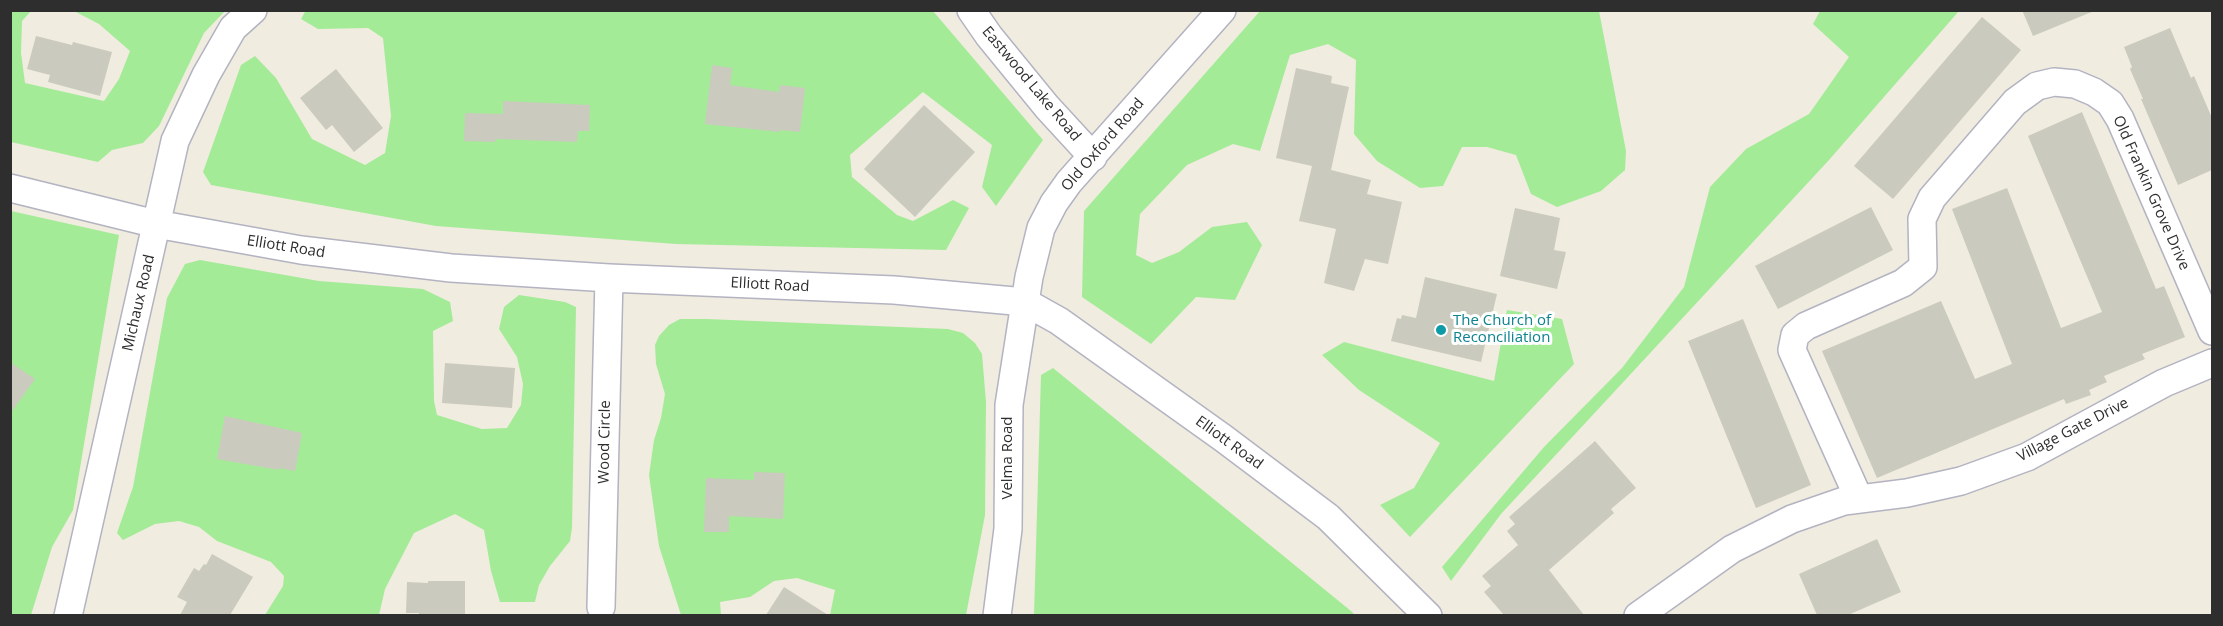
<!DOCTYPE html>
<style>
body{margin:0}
#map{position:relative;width:2223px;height:626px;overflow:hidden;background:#f0ecdf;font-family:"Open Sans",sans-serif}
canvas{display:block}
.frame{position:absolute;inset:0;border:12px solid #2e2e2e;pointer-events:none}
</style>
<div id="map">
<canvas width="2223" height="626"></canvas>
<div class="frame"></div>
</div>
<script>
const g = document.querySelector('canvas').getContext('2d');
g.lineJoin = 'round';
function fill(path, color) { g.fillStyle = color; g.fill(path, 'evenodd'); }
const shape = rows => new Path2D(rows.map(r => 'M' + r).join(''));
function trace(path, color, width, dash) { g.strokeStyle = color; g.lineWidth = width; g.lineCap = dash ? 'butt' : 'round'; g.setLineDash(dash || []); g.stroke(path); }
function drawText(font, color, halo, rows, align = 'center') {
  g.font = font + ' "Open Sans",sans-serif'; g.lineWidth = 6; g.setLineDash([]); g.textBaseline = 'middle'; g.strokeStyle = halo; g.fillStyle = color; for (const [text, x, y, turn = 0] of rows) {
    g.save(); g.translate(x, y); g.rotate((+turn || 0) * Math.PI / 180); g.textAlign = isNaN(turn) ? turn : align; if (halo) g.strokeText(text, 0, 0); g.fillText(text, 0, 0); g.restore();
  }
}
fill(shape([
 [11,10,31,11,22,21,21,53,25,83,104,101,119,79,130,51,99,24,74,11,225,11,204,33,159,126,143,143,112,150,98,162,11,142],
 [306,10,933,11,1043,140,996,206,982,187,992,145,923,92,850,155,852,177,897,215,913,221,953,200,969,208,946,250,676,244,436,226,211,185,203,172,241,65,255,56,276,78,312,139,365,165,385,153,391,116,383,38,368,28,318,29,301,19],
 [1260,11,1599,11,1626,151,1625,170,1601,191,1557,207,1531,194,1516,155,1487,147,1462,147,1443,186,1420,188,1377,161,1354,134,1356,60,1328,44,1290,55,1260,151,1233,144,1187,165,1140,214,1136,255,1152,263,1179,252,1212,227,1247,222,1262,245,1235,300,1196,297,1151,344,1082,297,1084,211],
 [1820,11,1959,11,1829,160,1501,514,1451,581,1442,567,1544,447,1622,368,1684,287,1710,187,1746,149,1809,114,1849,57,1813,24],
 [11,211,119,235,73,510,52,547,31,615,11,616],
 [200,260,319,281,423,289,450,302,453,321,433,331,434,401,437,415,482,429,507,428,521,405,523,384,517,357,499,329,504,307,519,295,565,302,576,307,572,528,570,541,550,566,539,585,535,602,500,602,491,571,484,530,455,514,414,533,385,589,379,615,265,615,283,586,284,576,271,562,217,541,199,527,179,521,155,524,123,540,117,533,133,487,167,298,185,264],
 [1507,310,1562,319,1574,364,1410,537,1380,505,1414,488,1440,443,1359,390,1322,355,1344,342,1494,381],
 [680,319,707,319,948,329,963,333,975,343,982,354,986,402,985,515,966,615,830,615,835,590,797,578,774,581,750,597,720,602,721,615,681,615,659,546,649,475,654,440,661,418,665,394,656,364,655,345,659,336,669,325],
 [1053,368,1351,611,1355,615,1034,615,1041,375]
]), '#a4eb98');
fill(shape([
 [2022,10,2094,10,2094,11,2033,36],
 [1982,17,2021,50,1893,199,1854,166],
 [2170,28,2191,78,2194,76,2212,118,2212,170,2178,185,2141,99,2143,99,2130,69,2132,67,2124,47],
 [36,36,72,45,73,42,112,52,100,96,48,82,50,75,27,69],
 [712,65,732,68,730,85,779,92,780,85,805,88,800,132,780,130,780,132,705,124],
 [1296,68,1332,76,1331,83,1349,87,1331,170,1371,180,1367,194,1402,202,1388,264,1365,259,1354,291,1324,283,1336,229,1299,221,1312,166,1276,158],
 [336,69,383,128,354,152,332,125,326,130,300,98],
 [503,101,590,105,589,131,578,131,577,142,496,139,495,142,464,141,465,113,503,114],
 [924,105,975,152,915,217,864,169],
 [2082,112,2156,289,2164,286,2185,337,2142,354,2145,359,2104,376,2107,382,2089,390,2091,395,2066,404,2064,399,1877,478,1822,351,1941,301,1975,379,2012,364,1952,209,2007,188,2061,328,2102,312,2028,136],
 [1871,207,1893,250,1778,309,1755,266],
 [1515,208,1560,218,1554,250,1566,252,1557,289,1500,276],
 [1425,277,1497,294,1481,362,1391,341,1397,318,1401,319,1402,315,1416,318],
 [1743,319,1811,485,1756,508,1688,341],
 [10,362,35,379,10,414],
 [445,363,515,368,512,408,442,403],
 [225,416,302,433,295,471,279,468,279,470,217,459],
 [1595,441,1636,488,1611,509,1614,513,1549,570,1584,615,1504,615,1484,592,1491,586,1482,576,1518,545,1507,531,1515,524,1509,517],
 [754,472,785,473,783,519,729,516,729,532,704,532,706,478,754,480],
 [1877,539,1901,592,1848,615,1817,615,1799,574],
 [212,554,253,577,230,615,180,615,187,602,177,597,194,568,199,571,204,564,206,565],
 [428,581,465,581,465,615,419,615,419,613,406,613,407,582,428,583],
 [784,587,828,615,766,615]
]), '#cbcabe');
const minor = shape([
 [971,10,989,36,1047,107,1093,157],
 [10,188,156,224,301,250,451,268,609,278,894,290,1025,302,1059,321,1223,438,1328,517,1428,616],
 [1859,499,1792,350,1795,335,1806,326,1903,283,1923,267,1922,219,1932,198,2015,102,2037,86,2054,82,2075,84,2094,92,2110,103,2120,119,2212,331],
 [601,607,609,278],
 [68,616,175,141,206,75,233,28,253,10],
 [997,616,1008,529,1009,405,1029,277,1041,228,1054,203,1069,182,1222,10],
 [1638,616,1732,549,1792,519,1844,501,1907,493,1961,481,2027,457,2164,383,2212,363]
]);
trace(minor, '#b3b3c2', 30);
trace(minor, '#fff', 27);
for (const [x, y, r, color] of [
 [1441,330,6,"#0f9aa8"]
]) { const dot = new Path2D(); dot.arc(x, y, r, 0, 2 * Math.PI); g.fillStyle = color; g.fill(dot); trace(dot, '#fff', 2); }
drawText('15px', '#2e2e2e', '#fff', [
 ["Eastwood Lake Road",1031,84,50],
 ["Old Oxford Road",1103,145,-49],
 ["Old Frankin Grove Drive",2151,193,66],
 ["Elliott Road",286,247,9],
 ["Elliott Road",770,285,3],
 ["Michaux Road",139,303,-77],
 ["Village Gate Drive",2073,430,-27],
 ["Wood Circle",605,442,-89],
 ["Elliott Road",1229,443,36],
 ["Velma Road",1008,458,-90]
]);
drawText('15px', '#0d838f', '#fff', [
 ["The Church of",1453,321],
 ["Reconciliation",1453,338]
], 'left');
</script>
